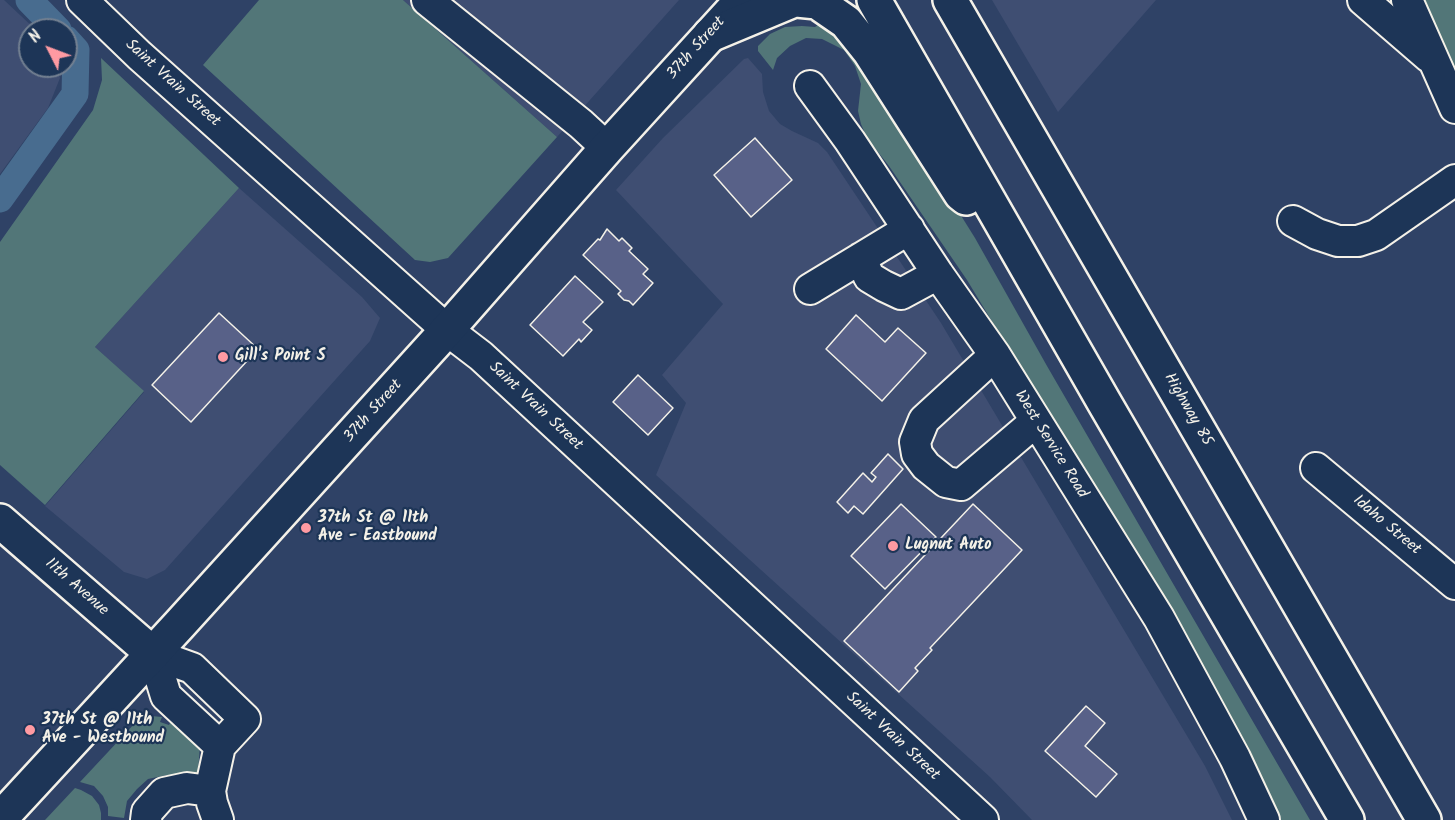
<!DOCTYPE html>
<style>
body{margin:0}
#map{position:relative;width:1455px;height:820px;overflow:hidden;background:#2f4266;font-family:Kalam,sans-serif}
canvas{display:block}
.north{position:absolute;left:18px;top:18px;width:60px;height:60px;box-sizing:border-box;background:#1d3557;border:2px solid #738091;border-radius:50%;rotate:312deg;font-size:16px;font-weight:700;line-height:24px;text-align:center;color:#f4f1e8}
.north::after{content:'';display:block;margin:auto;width:21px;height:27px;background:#ff9aa2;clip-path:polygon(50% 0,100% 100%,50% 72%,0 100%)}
</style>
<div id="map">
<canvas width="1455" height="820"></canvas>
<div class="north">N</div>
</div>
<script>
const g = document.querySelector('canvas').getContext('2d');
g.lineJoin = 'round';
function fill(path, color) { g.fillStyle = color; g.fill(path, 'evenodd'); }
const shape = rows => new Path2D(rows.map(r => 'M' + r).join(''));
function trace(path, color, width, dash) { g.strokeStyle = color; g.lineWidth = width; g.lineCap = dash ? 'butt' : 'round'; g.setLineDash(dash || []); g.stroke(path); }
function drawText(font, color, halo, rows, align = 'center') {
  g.font = font + ' Kalam,sans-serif'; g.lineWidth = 4.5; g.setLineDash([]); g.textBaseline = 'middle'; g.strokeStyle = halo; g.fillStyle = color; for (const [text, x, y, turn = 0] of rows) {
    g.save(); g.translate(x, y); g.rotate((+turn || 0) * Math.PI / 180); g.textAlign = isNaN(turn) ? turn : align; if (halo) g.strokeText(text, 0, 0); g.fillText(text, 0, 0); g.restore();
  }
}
fill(shape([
 [0,0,4,0,36,30,30,30,30,66,57,66,60,78,48,108,0,174],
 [403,0,679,0,557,137],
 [992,0,1156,0,1058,112],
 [748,58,762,74,763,92,769,111,780,124,792,131,818,143,827,152,941,323,1205,766,1232,820,1032,820,990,777,656,475,686,403,662,375,723,304,616,190,663,138,744,59],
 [239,188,362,297,380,318,370,341,165,570,147,579,124,572,45,506,144,392,95,347]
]), '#3f4e72');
fill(shape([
 [259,0,403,0,557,137,448,258,430,262,415,260,203,65],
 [1420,0,1455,0,1455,83],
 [821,23,833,30,870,70,975,238,1047,366,1310,820,1281,820,1201,668,967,280,889,166,867,138,861,124,858,111,861,84,855,66,844,50,822,39,806,38,790,46,777,58,773,70,758,51,758,46,770,34,785,27,802,26,815,27],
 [101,58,239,188,95,347,144,391,45,505,0,465,0,242,93,110,102,80],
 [151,716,162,717,160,722,169,725,171,721,200,744,198,774,192,777,167,775,148,779,137,789,127,801,124,818,108,816,108,807,103,796,94,786,80,782,136,722,144,717],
 [75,788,81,790,92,796,99,805,101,813,101,820,45,820]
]), '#527678');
trace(shape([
 [29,0,58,30],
 [0,199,75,94,76,50,66,39]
]), '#486c8f', 27);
const building = shape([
 [755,138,792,180,751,217,714,175,755,138],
 [607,229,619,241,622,238,632,248,629,251,648,269,643,274,653,283,633,305,629,301,624,300,618,294,621,291,583,255,598,239,600,240,607,229],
 [575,276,603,302,583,322,592,330,581,342,579,339,563,356,530,325,575,276],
 [219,313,258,349,191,422,152,385,219,313],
 [856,315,885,342,898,328,926,353,882,401,826,349,856,315],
 [638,375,673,408,648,435,613,402,638,375],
 [888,454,903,469,863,514,854,506,848,513,837,502,863,473,872,482,876,477,871,473,888,454],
 [901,504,936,537,885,589,851,556,901,504],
 [973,504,1022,550,930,648,932,650,915,668,918,671,899,692,844,641,973,504],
 [1086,706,1105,723,1085,746,1117,774,1096,797,1045,751,1086,706]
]);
fill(building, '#586188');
trace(building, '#f4f1e8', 1.5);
const minor = shape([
 [82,0,139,55,447,330,481,356,983,820],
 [427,0,581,124,607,148],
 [1363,0,1429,57],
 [1407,0,1455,108],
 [810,86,850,141,938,274,995,355,1159,618,1235,758,1264,820],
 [1293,221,1317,234,1338,241,1358,241,1376,235,1455,180],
 [861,258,869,277,884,286,901,294,938,274],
 [810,289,909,229],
 [995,355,924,420,915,442,917,454,926,466,946,482,961,485,1035,422],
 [1316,468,1455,584],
 [153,654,192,668,245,719,220,746,210,791,212,803,218,820],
 [153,654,166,696,220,746],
 [146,820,147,812,164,793,187,788,210,791]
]);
const major = shape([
 [0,521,153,654],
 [0,819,180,624,447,330,607,148,742,0]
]);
const highway = shape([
 [797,0,817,2,846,22,870,52,961,194,966,198],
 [874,0,1104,402,1347,820],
 [950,0,1424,820],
 [710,35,794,0]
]);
trace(minor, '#f4f1e8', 34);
trace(major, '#f4f1e8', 38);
trace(highway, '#f4f1e8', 38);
trace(minor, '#1d3557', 30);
trace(major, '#1d3557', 33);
trace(highway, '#1d3557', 33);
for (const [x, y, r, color] of [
 [223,357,6,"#ff9aa2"],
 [306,528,6,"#ff9aa2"],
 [893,546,6,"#ff9aa2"],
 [30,730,6,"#ff9aa2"]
]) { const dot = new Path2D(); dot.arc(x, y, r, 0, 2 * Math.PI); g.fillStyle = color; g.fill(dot); trace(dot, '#1d3557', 2); }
drawText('16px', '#f4f1e8', '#1d3557', [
 ["37th Street",697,49,-48],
 ["Saint Vrain Street",172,84,42],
 ["Saint Vrain Street",535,407,43],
 ["Highway 85",1187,410,60],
 ["37th Street",374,412,-48],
 ["West Service Road",1050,445,58],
 ["Idaho Street",1386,526,40],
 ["11th Avenue",76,588,41],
 ["Saint Vrain Street",892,737,43]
]);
drawText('bold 16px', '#f4f1e8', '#1d3557', [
 ["Gill's Point S",235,357],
 ["37th St @ 11th",318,519],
 ["Ave - Eastbound",318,537],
 ["Lugnut Auto",905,546],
 ["37th St @ 11th",42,721],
 ["Ave - Westbound",42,739]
], 'left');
</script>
